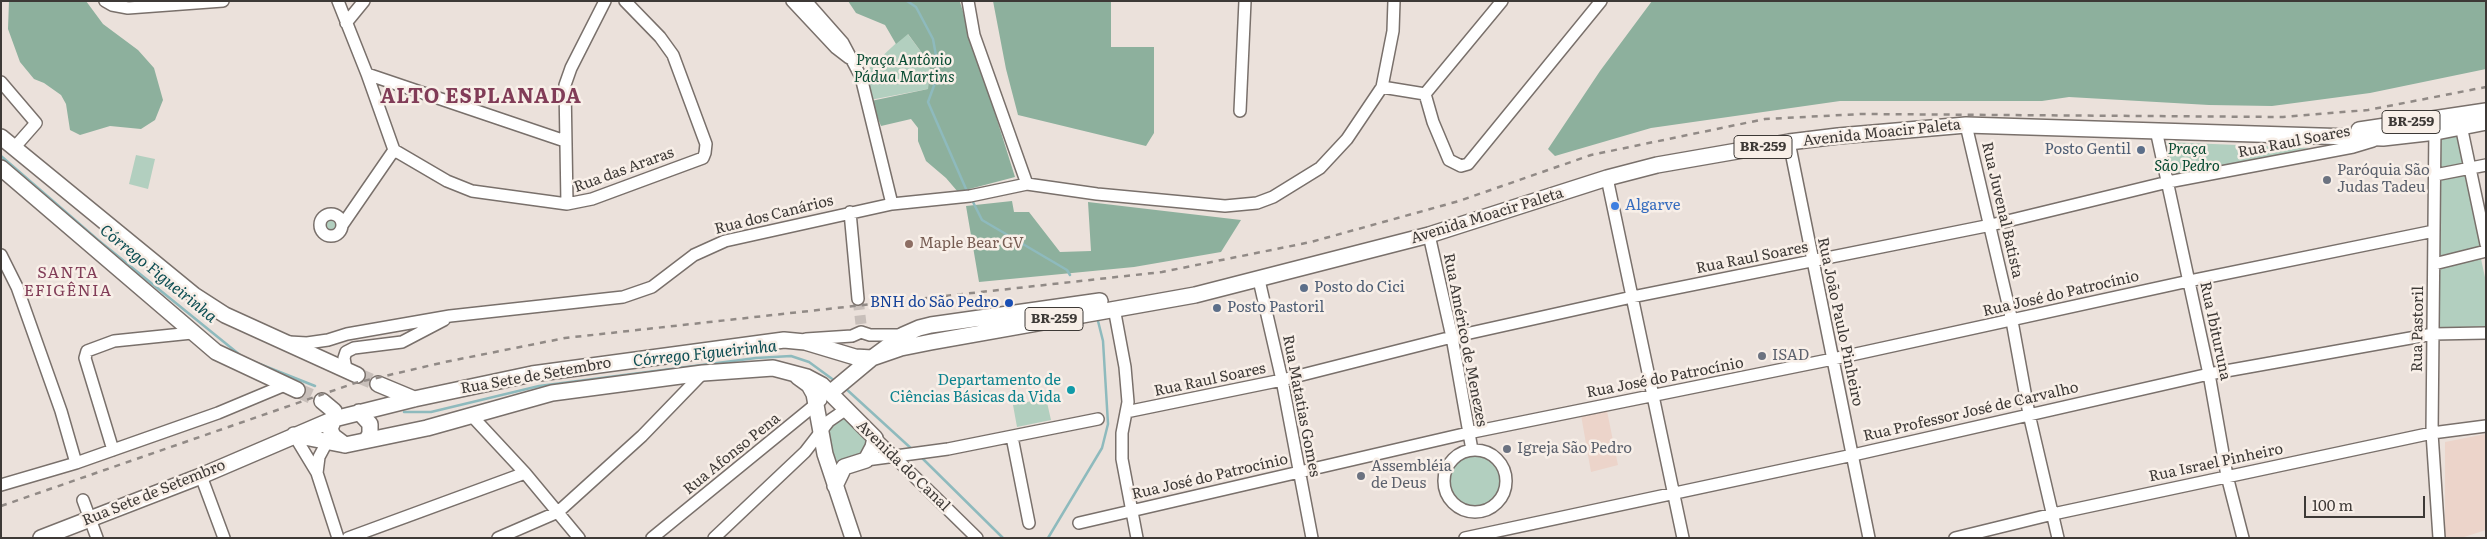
<!DOCTYPE html>
<meta charset="utf-8">
<style>
body{margin:0}
#map{position:relative;width:2487px;height:539px;overflow:hidden;background:#ebe1db;font-family:Literata,serif}
canvas{display:block}
.frame{position:absolute;inset:0;border:2px solid #3d3936;pointer-events:none}
.scale{position:absolute;left:2304px;top:496px;width:121px;height:22px;box-sizing:border-box;border:2px solid #3d3936;border-top:0;padding-left:6px;font-size:15px;line-height:18px;white-space:nowrap;color:#3d3936;-webkit-text-stroke:4px #f8efe8;paint-order:stroke}
</style>
<div id="map">
<canvas width="2487" height="539"></canvas>
<div class="frame"></div>
<div class="scale">100 m</div>
</div>
<script>
const g = document.querySelector('canvas').getContext('2d');
g.lineJoin = 'round';
function fill(path, color) { g.fillStyle = color; g.fill(path, 'evenodd'); }
const shape = rows => new Path2D(rows.map(r => 'M' + r).join(''));
function trace(path, color, width, dash) { g.strokeStyle = color; g.lineWidth = width; g.lineCap = dash ? 'butt' : 'round'; g.setLineDash(dash || []); g.stroke(path); }
function drawText(font, color, halo, rows, align = 'center') {
  g.font = font + ' Literata,serif'; g.lineWidth = 5; g.setLineDash([]); g.textBaseline = 'middle'; g.strokeStyle = halo; g.fillStyle = color; for (const [text, x, y, turn = 0] of rows) {
    g.save(); g.translate(x, y); g.rotate((+turn || 0) * Math.PI / 180); g.textAlign = isNaN(turn) ? turn : align; if (halo) g.strokeText(text, 0, 0); g.fillText(text, 0, 0); g.restore();
  }
}
fill(shape([
 [1607,411,1618,465,1591,472,1581,415],
 [2486,434,2486,530,2461,538,2445,538,2445,442]
]), '#ecd4ca');
fill(shape([
 [907,33,930,64,928,89,870,100,862,75],
 [2460,128,2469,168,2435,173,2436,132],
 [2165,142,2309,148,2174,177],
 [136,155,155,159,148,189,129,184],
 [2470,171,2482,250,2437,261,2435,176],
 '321 225a10 10 0 1 1 20 0a10 10 0 1 1-20 0Z',
 [2481,259,2486,282,2486,326,2437,330,2438,269],
 [1046,398,1051,420,1017,427,1013,405],
 [844,412,874,445,844,466,829,455,824,428],
 '1449 481a26 26 0 1 1 52 0a26 26 0 1 1-52 0Z'
]), '#b2cfbf');
fill(shape([
 [9,1,86,1,103,24,138,50,154,68,163,100,155,120,141,129,110,126,80,135,70,130,66,104,61,95,44,83,34,79,20,62,8,29],
 [848,1,960,2,1015,177,958,192,946,178,926,161,918,141,918,128,911,119,881,126,871,101,928,89,930,64,908,34,896,44,885,25,856,13],
 [993,1,1111,1,1111,47,1154,47,1154,133,1146,146,1018,115,1006,69],
 [1652,1,2486,1,2486,69,2370,93,2272,106,2209,105,2069,97,2042,101,1840,101,1651,128,1555,156,1548,149,1600,71],
 [1012,201,1014,212,1029,212,1060,252,1091,251,1088,202,1241,220,1221,252,1134,267,979,282,966,206]
]), '#8db09d');
trace(shape([
 [907,1,916,7,933,39,939,72,928,102,966,189],
 [1,156,98,240,240,355],
 [973,202,982,220,1067,270,1070,275],
 [252,361,315,386],
 [844,387,914,451],
 [404,412,431,412,539,386,756,358,791,356,809,362,835,381],
 [920,456,1003,538],
 [1048,538,1102,448,1108,424,1103,341,1098,321]
]), '#8ebabd', 2.5);
trace(shape([
 [858,299,861,324]
]), '#c8bfba', 11, [11, 5.5]);
trace(shape([
 [357,375,378,384],
 [297,390,322,401]
]), '#c8bfba', 15, [15, 8]);
const minor = shape([
 [105,1,112,5,128,8,223,1],
 [338,1,367,74,394,150,447,181,472,191,567,204,592,199,703,158,705,153,706,144,673,55,660,37,625,1],
 [792,1,836,48,849,58],
 [806,1,843,43,861,77,892,204],
 [968,1,974,35,1027,184],
 [346,23,364,1],
 [367,74,565,141],
 [1,82,36,123,14,148],
 [1382,87,1425,94,1433,122,1449,160,1461,166,1468,164,1601,1],
 [1425,94,1502,1],
 [1240,111,1245,1],
 [2460,121,2486,244],
 [1966,125,2012,321,2029,414,2058,538],
 [2435,125,2432,433,2439,538],
 [2156,130,2209,374,2227,476,2243,538],
 [1789,142,1869,538],
 [2435,175,2486,165],
 [1607,178,1683,538],
 [567,204,565,85,571,68,605,1],
 [850,212,858,299],
 '320 225a11 11 0 1 1 22 0a11 11 0 1 1-22 0Z',
 [343,224,394,150],
 [1429,235,1452,337,1472,450],
 [1,255,17,287,61,411,76,463],
 [2434,264,2486,251],
 [1259,280,1282,380,1312,538],
 [1114,308,1125,367,1128,402,1122,433,1122,459,1137,538],
 [806,339,852,336,861,332,870,335,903,335],
 [289,342,307,343,328,340,347,334,450,316,623,297,652,287,694,255,725,241,892,204,970,196,1027,184,1097,194,1225,206,1257,203,1273,197,1320,168,1347,139,1382,87,1393,31,1394,1],
 [346,369,344,358,346,352,354,348,402,342,444,320],
 [1126,412,1282,380,1452,337,1632,297,1991,225,2168,182,2353,147,2373,141],
 [471,415,525,473,579,538],
 [294,435,317,473,338,538],
 [1012,437,1029,523],
 [875,438,977,538],
 [113,450,85,358,87,351,114,341,192,333],
 '1444 481a31 31 0 1 1 62 0a31 31 0 1 1-62 0Z',
 [866,460,948,449,1098,419],
 [317,473,319,457,327,442],
 [201,476,224,538],
 [1,485,76,463,218,413,285,385],
 [83,500,97,538],
 [1079,523,1468,433,1833,359,2189,281,2434,231],
 [348,538,525,473],
 [498,538,558,512,642,436,703,373],
 [652,538,821,400],
 [714,538,805,452,829,421,845,410],
 [1465,538,1853,455,2209,374,2433,334,2486,333],
 [1955,538,2053,514,2432,433,2486,426]
]);
const major = shape([
 [2359,130,2486,111],
 [1,137,194,295,225,315,357,375],
 [1,168,216,352,297,390],
 [798,377,809,385,814,394,825,454,853,538],
 [378,384,414,399],
 [830,393,872,358,903,335,919,328,931,325,1100,301],
 [322,401,334,411,334,419,330,429,333,436,345,445],
 [359,412,370,424,370,434,367,439],
 [294,435,345,445,427,428,552,393,703,373,773,368,807,377,822,385,875,438,873,447,866,460,844,467,835,486],
 [41,538,201,476,334,419,414,399,532,374,784,340,805,342,855,357,872,358,901,348,931,342,1195,295,1429,235,1607,178,1657,165,1789,142,1838,136,1966,125,2383,138,2436,132,2486,122]
]);
trace(minor, '#79706b', 14);
trace(major, '#79706b', 18);
trace(minor, '#fff', 11);
trace(major, '#fff', 15);
trace(shape([
 [1,506,355,383,445,362,565,338,1162,272,1311,242,1459,201,1591,155,1765,119,1862,114,2283,117,2368,110,2486,87]
]), '#918a86', 2.5, [6, 6]);
for (const [x, y, r, color] of [
 [2141,150,5,"#5c6f8a"],
 [2327,180,5,"#6b7280"],
 [1615,206,5,"#3f7fe0"],
 [909,244,5,"#8d6e63"],
 [1304,288,5,"#5c6f8a"],
 [1009,303,5,"#1a4fb4"],
 [1217,308,5,"#5c6f8a"],
 [1762,356,5,"#6b7280"],
 [1071,390,5,"#0f9aa8"],
 [1507,449,5,"#6b7280"],
 [1361,476,5,"#6b7280"]
]) { const dot = new Path2D(); dot.arc(x, y, r, 0, 2 * Math.PI); g.fillStyle = color; g.fill(dot); trace(dot, '#f8efe8', 2); }
for (const [x, y, w] of [
 [2411,122,58],
 [1763,147,58],
 [1054,319,58]
]) { const box = new Path2D(); box.roundRect(x - w / 2, y - 11.5, w, 23, 4); g.fillStyle = '#f8efe8'; g.fill(box); trace(box, '#3d3936', 1); }
drawText('bold 14px', '#3d3936', null, [
 ["BR-259",2411,122],
 ["BR-259",1763,147],
 ["BR-259",1054,319]
]);
drawText('italic 15px', '#084b32', '#f8efe8', [
 ["Praça Antônio",904,61],
 ["Pádua Martins",904,78],
 ["Praça",2187,150],
 ["São Pedro",2187,167]
]);
drawText('15px', '#3d3936', '#f8efe8', [
 ["Avenida Moacir Paleta",1882,133,-6],
 ["Rua Raul Soares",2294,142,-11],
 ["Rua das Araras",624,170,-20],
 ["Rua Juvenal Batista",2002,210,77],
 ["Rua dos Canários",774,215,-14],
 ["Avenida Moacir Paleta",1487,216,-17],
 ["Rua Raul Soares",1752,258,-11],
 ["Rua José do Patrocínio",2061,294,-13],
 ["Rua João Paulo Pinheiro",1840,322,78],
 ["Rua Pastoril",2418,329,-89],
 ["Rua Ibituruna",2215,331,78],
 ["Rua Américo de Menezes",1465,340,79],
 ["Rua Sete de Setembro",536,376,-10],
 ["Rua José do Patrocínio",1665,378,-11],
 ["Rua Raul Soares",1210,380,-12],
 ["Rua Matatias Gomes",1301,406,79],
 ["Rua Professor José de Carvalho",1971,412,-13],
 ["Rua Afonso Pena",732,454,-39],
 ["Rua Israel Pinheiro",2216,463,-12],
 ["Avenida do Canal",903,466,44],
 ["Rua José do Patrocínio",1210,477,-13],
 ["Rua Sete de Setembro",154,493,-22]
]);
drawText('15px', '#4e5e75', '#f8efe8', [
 ["Posto Gentil",2131,150,"right"],
 ["Posto do Cici",1314,288],
 ["Posto Pastoril",1227,308]
], 'left');
drawText('15px', '#5b616d', '#f8efe8', [
 ["Paróquia São",2337,171],
 ["Judas Tadeu",2337,188],
 ["ISAD",1772,356],
 ["Igreja São Pedro",1517,449],
 ["Assembléia",1371,467],
 ["de Deus",1371,484]
], 'left');
drawText('15px', '#366cbe', '#f8efe8', [
 ["Algarve",1625,206]
], 'left');
drawText('15px', '#785e54', '#f8efe8', [
 ["Maple Bear GV",919,244]
], 'left');
drawText('15px', '#164399', '#f8efe8', [
 ["BNH do São Pedro",999,303]
], 'right');
drawText('15px', '#0d838f', '#f8efe8', [
 ["Departamento de",1061,381],
 ["Ciências Básicas da Vida",1061,398]
], 'right');
g.letterSpacing = '1px';
drawText('16px', '#813c57', '#f8efe8', [
 ["SANTA",68,273],
 ["EFIGÊNIA",68,291]
]);
g.letterSpacing = '0px';
drawText('italic 16px', '#0d4e53', '#f8efe8', [
 ["Córrego Figueirinha",158,274,39],
 ["Córrego Figueirinha",705,354,-6]
]);
g.letterSpacing = '1px';
drawText('bold 20px', '#813c57', '#f8efe8', [
 ["ALTO ESPLANADA",481,97]
]);
g.letterSpacing = '0px';
</script>
